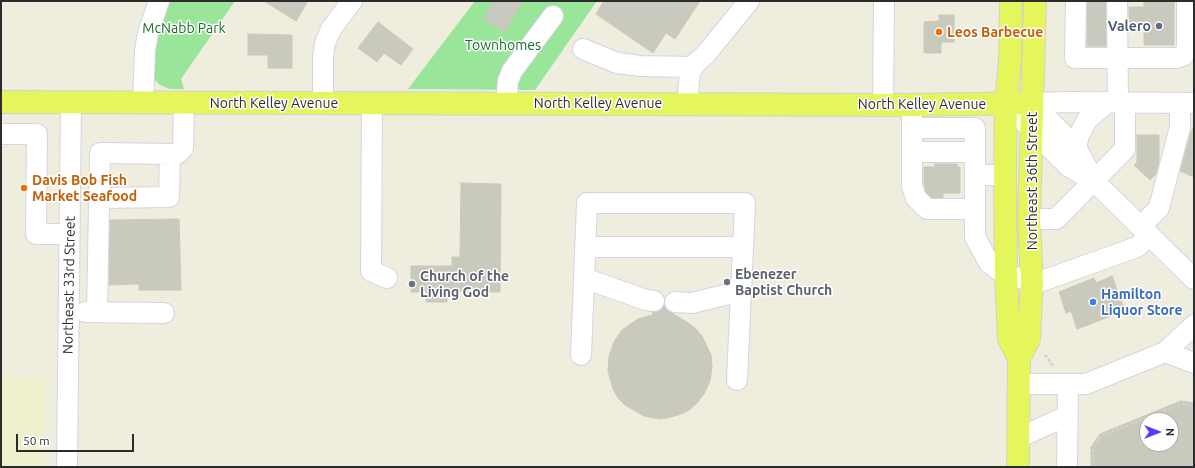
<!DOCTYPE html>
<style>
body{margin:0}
#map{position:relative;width:1195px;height:468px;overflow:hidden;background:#eeedde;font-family:Ubuntu,sans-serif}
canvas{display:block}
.frame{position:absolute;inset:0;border:2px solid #2c2c2c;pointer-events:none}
.north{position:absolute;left:1139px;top:412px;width:40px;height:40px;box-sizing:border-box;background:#fff;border:1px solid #ababab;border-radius:50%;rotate:90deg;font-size:11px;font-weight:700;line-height:16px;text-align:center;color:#2c2c2c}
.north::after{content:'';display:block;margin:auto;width:14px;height:18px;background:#5a3aff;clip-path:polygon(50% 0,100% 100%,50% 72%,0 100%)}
.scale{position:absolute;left:16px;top:434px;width:118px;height:18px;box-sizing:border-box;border:2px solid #2c2c2c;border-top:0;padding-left:5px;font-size:12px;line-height:14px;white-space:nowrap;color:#2c2c2c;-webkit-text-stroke:3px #fff;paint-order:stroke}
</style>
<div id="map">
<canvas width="1195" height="468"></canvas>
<div class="frame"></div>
<div class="north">N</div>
<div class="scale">50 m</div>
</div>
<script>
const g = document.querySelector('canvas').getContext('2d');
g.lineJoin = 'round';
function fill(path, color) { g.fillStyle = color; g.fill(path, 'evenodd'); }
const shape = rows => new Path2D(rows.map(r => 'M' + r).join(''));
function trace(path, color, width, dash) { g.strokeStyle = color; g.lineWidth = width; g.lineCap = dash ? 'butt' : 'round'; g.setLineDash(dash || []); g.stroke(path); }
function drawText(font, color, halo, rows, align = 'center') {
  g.font = font + ' Ubuntu,sans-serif'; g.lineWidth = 3; g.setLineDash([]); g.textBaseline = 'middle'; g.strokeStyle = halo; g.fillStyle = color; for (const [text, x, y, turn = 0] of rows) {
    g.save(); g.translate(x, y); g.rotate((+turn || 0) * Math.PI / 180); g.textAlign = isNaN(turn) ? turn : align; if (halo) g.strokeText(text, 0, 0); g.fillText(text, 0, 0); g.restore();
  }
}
fill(shape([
 [1,377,45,377,45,467,1,467]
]), '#eff0cd');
fill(shape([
 [166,1,235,1,181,79,184,89,170,89,160,85,153,78,155,40],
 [475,1,597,1,535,90,408,89]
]), '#99e69a');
const building = shape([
 [264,1,308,1,296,21,264,1],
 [494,1,523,1,505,32,483,19,494,1],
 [604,1,700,1,675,39,666,33,653,53,596,14,604,1],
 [1087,1,1106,1,1106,46,1087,46,1087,1],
 [1144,1,1174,1,1174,45,1144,45,1144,24,1129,24,1129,7,1144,7,1144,1],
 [939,15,954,15,954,42,941,42,941,53,924,53,924,22,939,21,939,15],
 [378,22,413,49,401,65,384,53,377,62,358,48,378,22],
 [248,34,292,35,292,68,268,68,268,55,248,55,248,34],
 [1194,125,1194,177,1180,171,1190,135,1194,125],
 [1137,135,1159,135,1159,161,1156,174,1150,180,1134,165,1137,162,1137,135],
 [935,164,957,164,957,167,960,167,960,193,943,193,943,198,932,198,926,192,924,184,924,167,935,167,935,164],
 [461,183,501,184,500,292,447,291,447,302,426,302,427,292,411,292,411,266,452,266,452,257,460,257,461,183],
 [179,219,181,290,139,290,139,284,109,285,110,220,179,219],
 [1112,276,1125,311,1077,329,1071,311,1066,313,1059,292,1094,278,1096,283,1112,276],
 [664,305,668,311,687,322,696,329,702,336,711,355,712,367,710,381,704,394,697,403,688,411,678,415,667,418,659,419,644,416,625,405,618,398,613,389,608,371,609,356,614,342,622,330,638,319,652,315,653,312,659,311,664,305],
 [1181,401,1194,403,1194,467,1091,467,1091,447,1100,434,1181,401],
 [1147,420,1171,420,1171,444,1147,444,1147,420]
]);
fill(building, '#cac9be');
trace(building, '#cacab7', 1);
const minor = shape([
 [1076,1,1075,58,1176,58,1183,56,1187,49,1187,1],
 [1117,1,1118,102],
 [583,49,617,63,641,66,693,67],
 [143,103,145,50,148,33,159,1],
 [323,103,323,58,325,43,331,29,352,1],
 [372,103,371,271,387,278],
 [506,103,508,81,512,71,553,16],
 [1032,103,1071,102,1194,103],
 [1032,103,1076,147,1094,181],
 [687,104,690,72,695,64,706,54,749,1],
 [1006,104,1068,166,1094,181,1194,279],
 [883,105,884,1],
 [912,105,912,186,916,198,927,209,975,209,975,128,912,128],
 [1,134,37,134,36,234,69,234],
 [1076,147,1079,135,1087,120,1108,102],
 [912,152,975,152],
 [975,175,1005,175],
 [99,198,169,197,170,154],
 [975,209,975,237,989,263,1006,275,1032,281,1042,281,1137,247,1150,235],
 [1029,219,1056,219,1125,149,1125,102],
 [1141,226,1159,208,1180,127,1180,103],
 [585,247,743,247],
 [584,278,646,300,654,301],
 [675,302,692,303,741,291],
 [85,312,164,313],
 [97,312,100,153,177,154,183,148,184,103],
 [1165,352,1194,325],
 [581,355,587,203,745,203,737,380],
 [1019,384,1068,384],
 [1018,438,1067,416],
 [67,467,71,102],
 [1067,467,1068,384,1086,384,1165,352,1194,363]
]);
const major = shape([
 [1011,1,1010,60,1006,104,1005,175,1006,275,1009,339,1019,359,1018,467],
 [1,102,912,105,1032,103],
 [1019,359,1029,339,1032,281,1029,219,1035,1]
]);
trace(minor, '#d6d3e5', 22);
trace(major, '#d1d1d1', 24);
trace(shape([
 [1045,355,1054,367],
 [988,466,988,467],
 [1093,467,1093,448,1101,436,1182,404,1194,406]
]), '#d1d1d1', 2.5, [3, 2]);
trace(minor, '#fff', 20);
trace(major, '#e4f65c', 22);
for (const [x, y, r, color] of [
 [1159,26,4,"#5c6f8a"],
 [939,32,4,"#e8710a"],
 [24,188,4,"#e8710a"],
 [727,282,4,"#6b7280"],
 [412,284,4,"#6b7280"],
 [1093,302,4,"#3f7fe0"]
]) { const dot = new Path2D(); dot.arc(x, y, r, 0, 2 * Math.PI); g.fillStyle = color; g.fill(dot); trace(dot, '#fff', 1.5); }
drawText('bold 14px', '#4e5e75', '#fff', [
 ["Valero",1151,26]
], 'right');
drawText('14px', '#186d24', '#fff', [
 ["McNabb Park",184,28],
 ["Townhomes",503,45]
]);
drawText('bold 14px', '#c56008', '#fff', [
 ["Leos Barbecue",947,32],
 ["Davis Bob Fish",32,180],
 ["Market Seafood",32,196]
], 'left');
drawText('14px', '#2c2c2c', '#fff', [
 ["North Kelley Avenue",274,103],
 ["North Kelley Avenue",598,103],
 ["North Kelley Avenue",922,104],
 ["Northeast 36th Street",1032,181,-90],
 ["Northeast 33rd Street",69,285,-89]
]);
drawText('bold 14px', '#5b616d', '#fff', [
 ["Ebenezer",735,274],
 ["Baptist Church",735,290],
 ["Church of the",420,276],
 ["Living God",420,292]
], 'left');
drawText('bold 14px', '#366cbe', '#fff', [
 ["Hamilton",1101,294],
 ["Liquor Store",1101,310]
], 'left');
</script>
